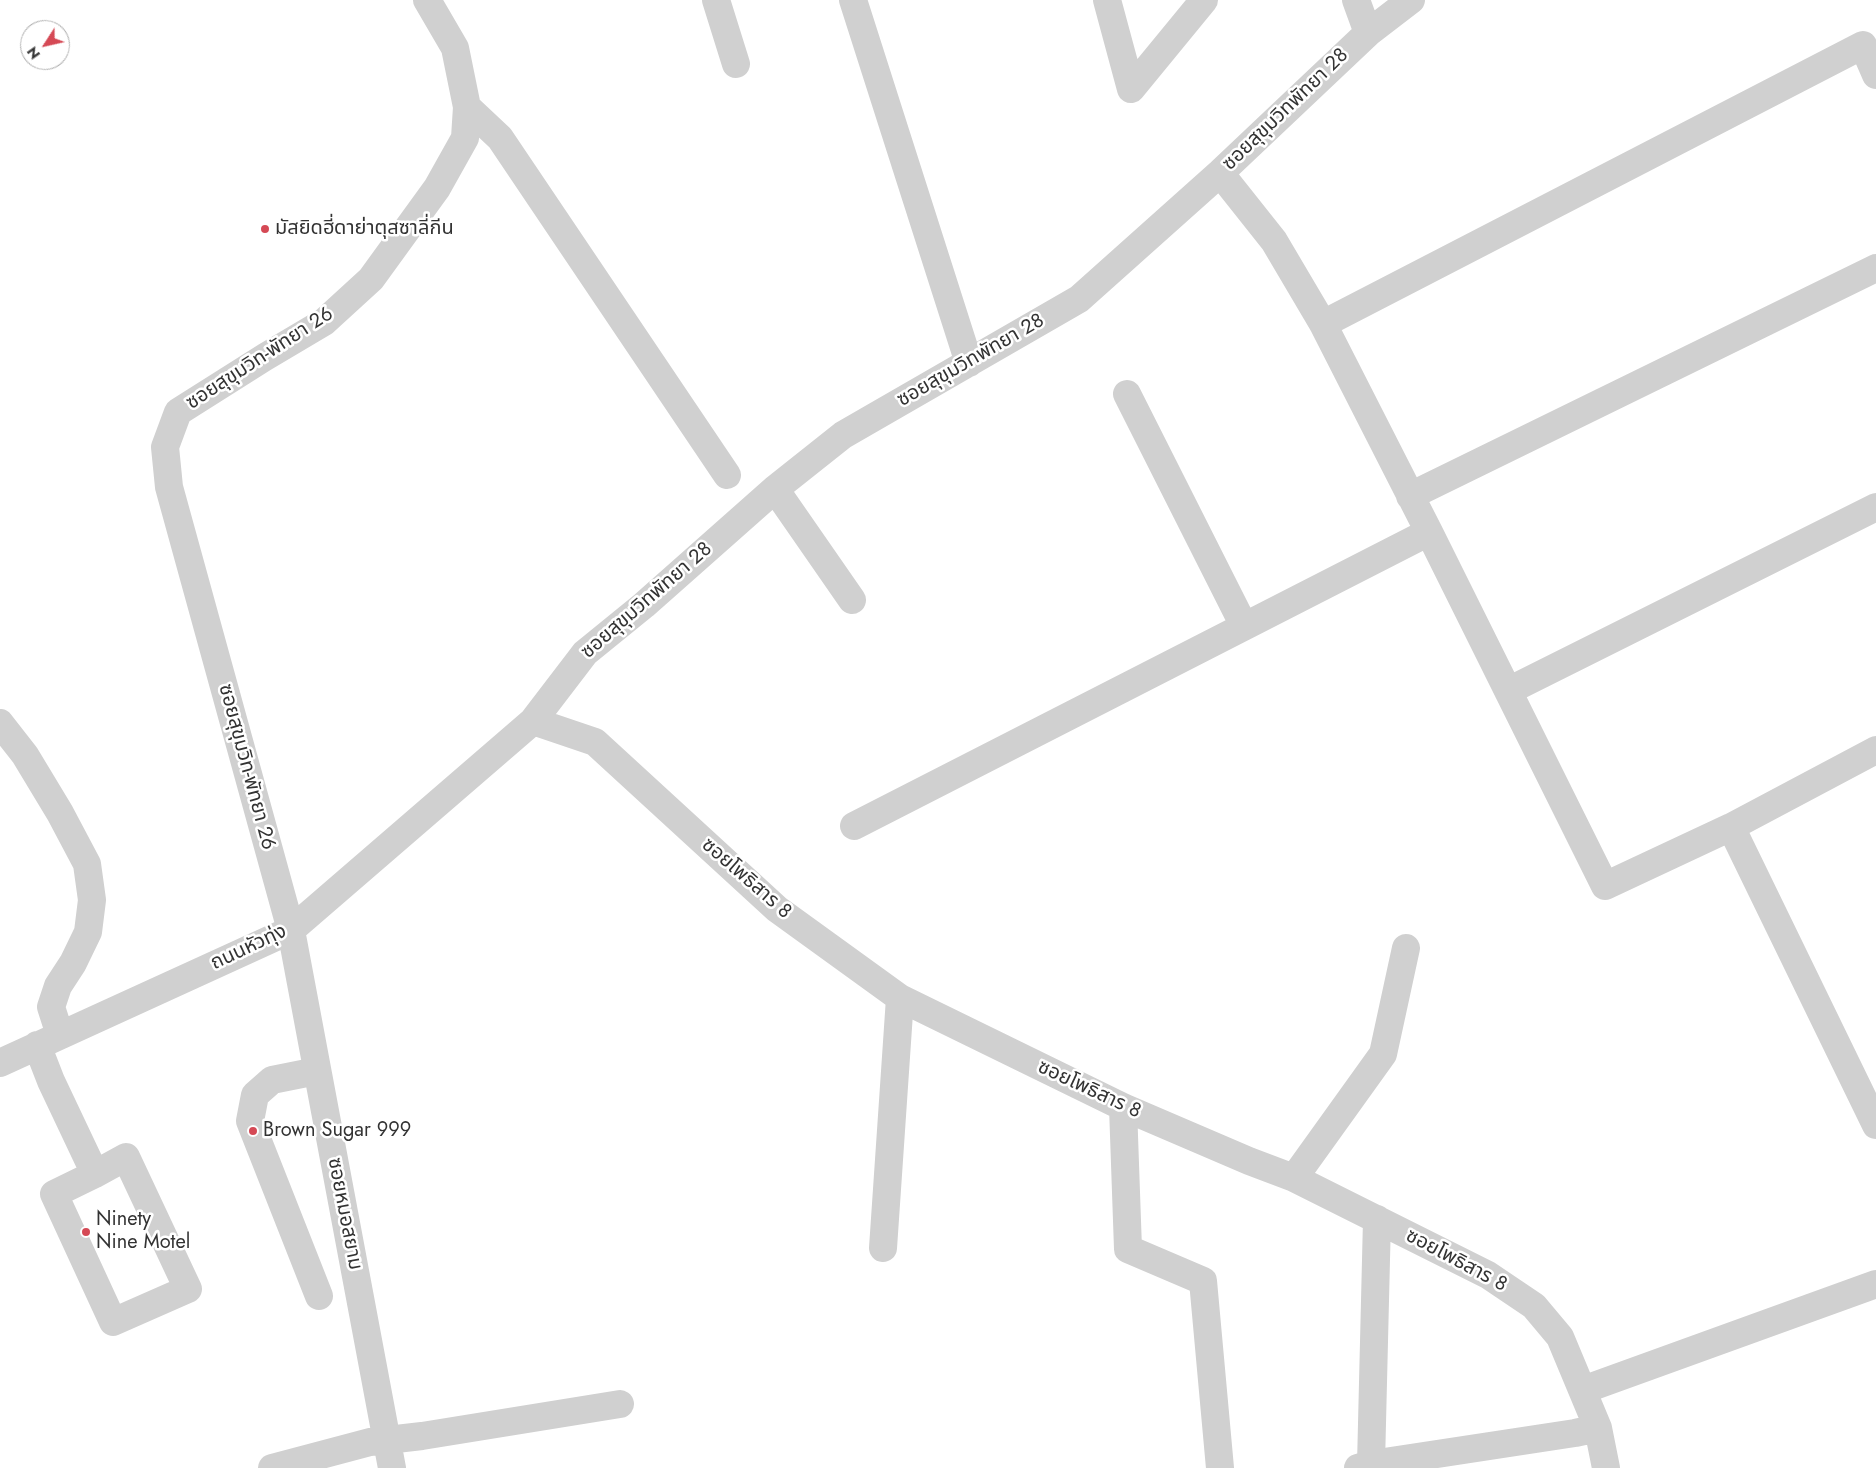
<!DOCTYPE html>
<meta charset="utf-8">
<style>
body{margin:0}
#map{position:relative;width:1876px;height:1468px;overflow:hidden;background:#fff;font-family:Jost,sans-serif}
canvas{display:block}
.north{position:absolute;left:20px;top:20px;width:50px;height:50px;box-sizing:border-box;background:#fff;border:1px solid #adadad;border-radius:50%;rotate:235deg;font-size:14px;font-weight:700;line-height:20px;text-align:center;color:#333}
.north::after{content:'';display:block;margin:auto;width:18px;height:22px;background:#d54955;clip-path:polygon(50% 0,100% 100%,50% 72%,0 100%)}
</style>
<div id="map">
<canvas width="1876" height="1468"></canvas>
<div class="north">N</div>
</div>
<script>
const g = document.querySelector('canvas').getContext('2d');
g.lineJoin = 'round';
const shape = rows => new Path2D(rows.map(r => 'M' + r).join(''));
function trace(path, color, width, dash) { g.strokeStyle = color; g.lineWidth = width; g.lineCap = dash ? 'butt' : 'round'; g.setLineDash(dash || []); g.stroke(path); }
function drawText(font, color, halo, rows, align = 'center') {
  g.font = font + ' Jost,"Noto Sans Thai",sans-serif'; g.lineWidth = 5; g.setLineDash([]); g.textBaseline = 'middle'; g.strokeStyle = halo; g.fillStyle = color; for (const [text, x, y, turn = 0] of rows) {
    g.save(); g.translate(x, y); g.rotate((+turn || 0) * Math.PI / 180); g.textAlign = isNaN(turn) ? turn : align; if (halo) g.strokeText(text, 0, 0); g.fillText(text, 0, 0); g.restore();
  }
}
trace(shape([
 [716,0,736,64],
 [853,0,969,363],
 [1107,0,1131,89,1204,0],
 [1356,0,1368,33],
 [467,107,500,138,727,475],
 [1220,173,1274,241,1323,324,1429,532,1605,886,1731,827,1876,750],
 [1323,324,1863,45,1876,75],
 [1127,394,1244,626],
 [775,489,852,600],
 [1410,496,1876,268],
 [1508,691,1876,507],
 [533,721,595,742,777,909,900,998,1123,1107,1249,1161,1294,1178,1488,1275,1534,1306,1560,1337,1598,1428,1606,1468],
 [0,723,25,755,60,813,87,864,92,900,88,932,73,963,58,986,51,1007,60,1035],
 [854,826,1429,532],
 [1731,827,1876,1125],
 [37,1045,51,1081,95,1174,126,1157,188,1289,113,1322,54,1194,95,1174],
 [0,1063,291,930,533,721,585,653,644,605,775,489,843,435,1079,299,1220,173,1368,33,1411,0],
 [317,1071,272,1080,255,1095,250,1121,319,1296],
 [1123,1107,1128,1249,1203,1281,1220,1468],
 [1294,1178,1383,1054,1406,948],
 [883,1248,900,998],
 [1583,1390,1876,1284],
 [1371,1464,1377,1219],
 [272,1468,370,1442,422,1436,620,1404],
 [392,1468,291,930,169,487,165,447,178,412,265,357,324,322,371,279,437,188,465,138,467,107,455,48,427,0],
 [1358,1468,1371,1464,1575,1433,1598,1428]
]), '#d0d0d0', 28);
for (const [x, y, r, color] of [
 [265,229,5,"#d54955"],
 [253,1131,5,"#d54955"],
 [86,1232,5,"#d54955"]
]) { const dot = new Path2D(); dot.arc(x, y, r, 0, 2 * Math.PI); g.fillStyle = color; g.fill(dot); trace(dot, '#fff', 2); }
drawText('20px', '#333', '#fff', [
 ["ซอยสุขุมวิทพัทยา 28",1286,110,-44],
 ["ซอยสุขุมวิท-พัทยา 26",260,359,-33],
 ["ซอยสุขุมวิทพัทยา 28",971,361,-30],
 ["ซอยสุขุมวิทพัทยา 28",647,601,-41],
 ["ซอยสุขุมวิท-พัทยา 26",246,767,75],
 ["ซอยโพธิสาร 8",746,879,41],
 ["ถนนหัวทุ่ง",249,948,-25],
 ["ซอยโพธิสาร 8",1089,1090,25],
 ["ซอยหมอสยาม",344,1214,79],
 ["ซอยโพธิสาร 8",1456,1261,28]
]);
drawText('20px', '#333', '#fff', [
 ["มัสยิดฮี่ดาย่าตุสซาลี่กีน",275,229],
 ["Brown Sugar 999",263,1131],
 ["Ninety",96,1220],
 ["Nine Motel",96,1243]
], 'left');
</script>
